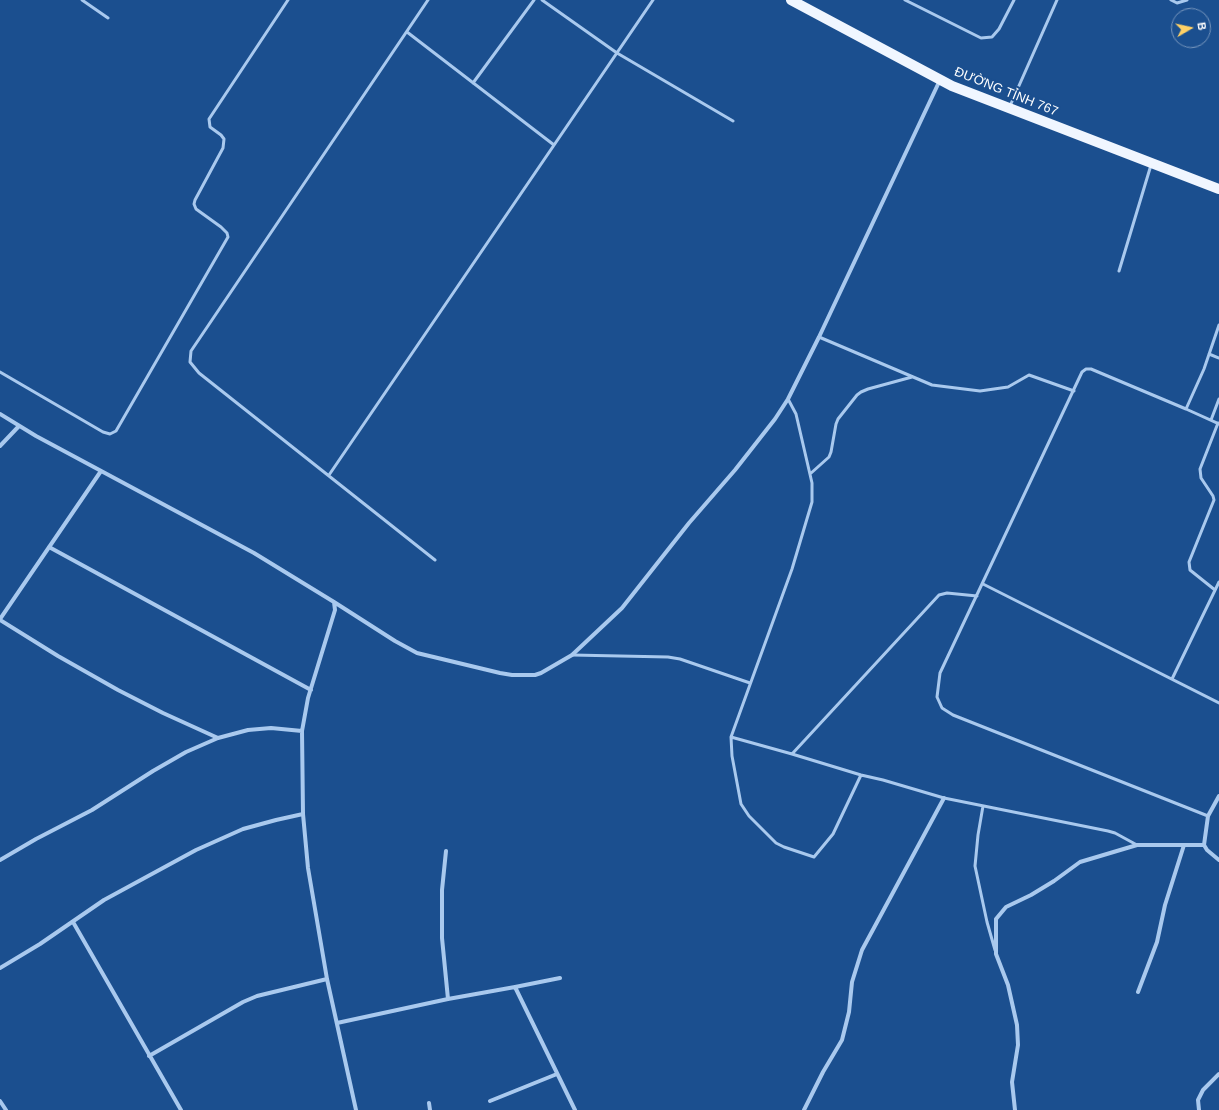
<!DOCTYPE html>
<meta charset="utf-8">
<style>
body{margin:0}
#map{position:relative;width:1219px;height:1110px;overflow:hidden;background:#1b4f8f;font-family:Helvetica,sans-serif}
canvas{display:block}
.north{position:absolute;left:1171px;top:8px;width:40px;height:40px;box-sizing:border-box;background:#1b4f8f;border:1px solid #7695bc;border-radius:50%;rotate:81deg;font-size:11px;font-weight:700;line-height:16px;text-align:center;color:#fff}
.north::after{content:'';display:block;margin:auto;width:14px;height:18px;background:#ffd166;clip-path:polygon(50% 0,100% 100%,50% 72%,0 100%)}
</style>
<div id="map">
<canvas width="1219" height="1110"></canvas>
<div class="north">B</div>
</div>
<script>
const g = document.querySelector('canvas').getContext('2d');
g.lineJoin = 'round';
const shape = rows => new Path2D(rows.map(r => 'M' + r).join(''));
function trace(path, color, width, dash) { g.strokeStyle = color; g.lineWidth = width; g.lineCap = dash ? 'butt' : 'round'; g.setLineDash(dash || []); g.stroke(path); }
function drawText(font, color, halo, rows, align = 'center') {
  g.font = font + ' Helvetica,sans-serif'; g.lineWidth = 4; g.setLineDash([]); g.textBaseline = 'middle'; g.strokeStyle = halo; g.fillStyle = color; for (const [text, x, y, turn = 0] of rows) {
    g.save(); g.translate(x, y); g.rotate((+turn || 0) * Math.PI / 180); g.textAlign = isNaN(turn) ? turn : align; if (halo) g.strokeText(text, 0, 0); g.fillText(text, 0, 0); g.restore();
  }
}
trace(shape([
 [82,0,108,18],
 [428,0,191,351,190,362,199,373,435,560],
 [542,0,617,53,733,121],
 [905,0,981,38,992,37,999,29,1014,0],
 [1171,0,1177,3,1187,0],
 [407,32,554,145],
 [473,83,534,0],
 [1010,106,1057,0],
 [1119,271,1151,165],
 [819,337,932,385,980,391,1008,387,1029,375,1074,391],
 [1209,354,1219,358],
 [0,372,103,432,110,434,116,431,228,237,227,233,221,227,196,209,194,204,195,200,223,148,224,139,221,135,210,127,209,119,288,0],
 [788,399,796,414,812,483,812,502,792,569,731,737,732,756,741,804,749,816,776,843,784,847,814,857,833,834,861,775],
 [1186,409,1204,369,1219,325],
 [1211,420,1219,399],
 [810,474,829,457,831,452,836,424,838,419,857,395,861,392,868,389,912,377],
 [329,475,653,0],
 [983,584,1219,703],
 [1215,590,1190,570,1189,562,1214,500,1213,496,1201,478,1200,469,1218,423],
 [572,655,668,657,680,659,750,683],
 [1172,679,1219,582],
 [731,737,792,754,939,595,947,593,977,596],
 [792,754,861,775,883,780,944,798,1108,831,1115,833,1137,845],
 [983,806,978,835,975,866,987,922,995,950],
 [1208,816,953,715,942,708,937,697,940,673,1082,372,1086,369,1091,369,1186,409,1219,424]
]), '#a9c9ee', 3);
trace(shape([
 [0,414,36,436,254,553,334,602,335,610,308,698,302,731,303,814,308,868,327,979,356,1110],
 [0,446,19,426],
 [49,547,311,690],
 [334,602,395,641,417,653,500,673,512,675,535,675,541,673,572,655,622,608,689,523,735,470,775,419,788,399,819,337,940,80],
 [0,619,101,471],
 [0,620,58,656,118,690,163,713,218,738],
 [1219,796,1208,816,1204,845,1207,850,1219,860],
 [446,851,442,890,442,938,448,999],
 [0,860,36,839,92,810,153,771,186,752,218,738,248,730,271,728,302,731],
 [73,922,181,1110],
 [0,968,40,944,104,900,196,850,243,829,276,820,303,814],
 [515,987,575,1110],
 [1138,992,1157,942,1165,905,1184,845],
 [337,1023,448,999,515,987,560,978],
 [149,1056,243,1002,257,996,327,979],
 [0,1101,6,1110],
 [490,1101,557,1074],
 [429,1103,430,1110],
 [804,1110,823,1072,842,1040,849,1012,852,982,862,950,944,798],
 [1015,1110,1012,1082,1018,1045,1017,1025,1008,985,996,954,996,919,1006,907,1031,895,1054,881,1080,862,1137,845,1204,845],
 [1199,1110,1198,1100,1203,1090,1219,1074]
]), '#a9c9ee', 4);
trace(shape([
 [791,0,952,86,1219,189]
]), '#f0f6ff', 10);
drawText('13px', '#fff', '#1b4f8f', [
 ["ĐƯỜNG TỈNH 767",1006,92,22]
]);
</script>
